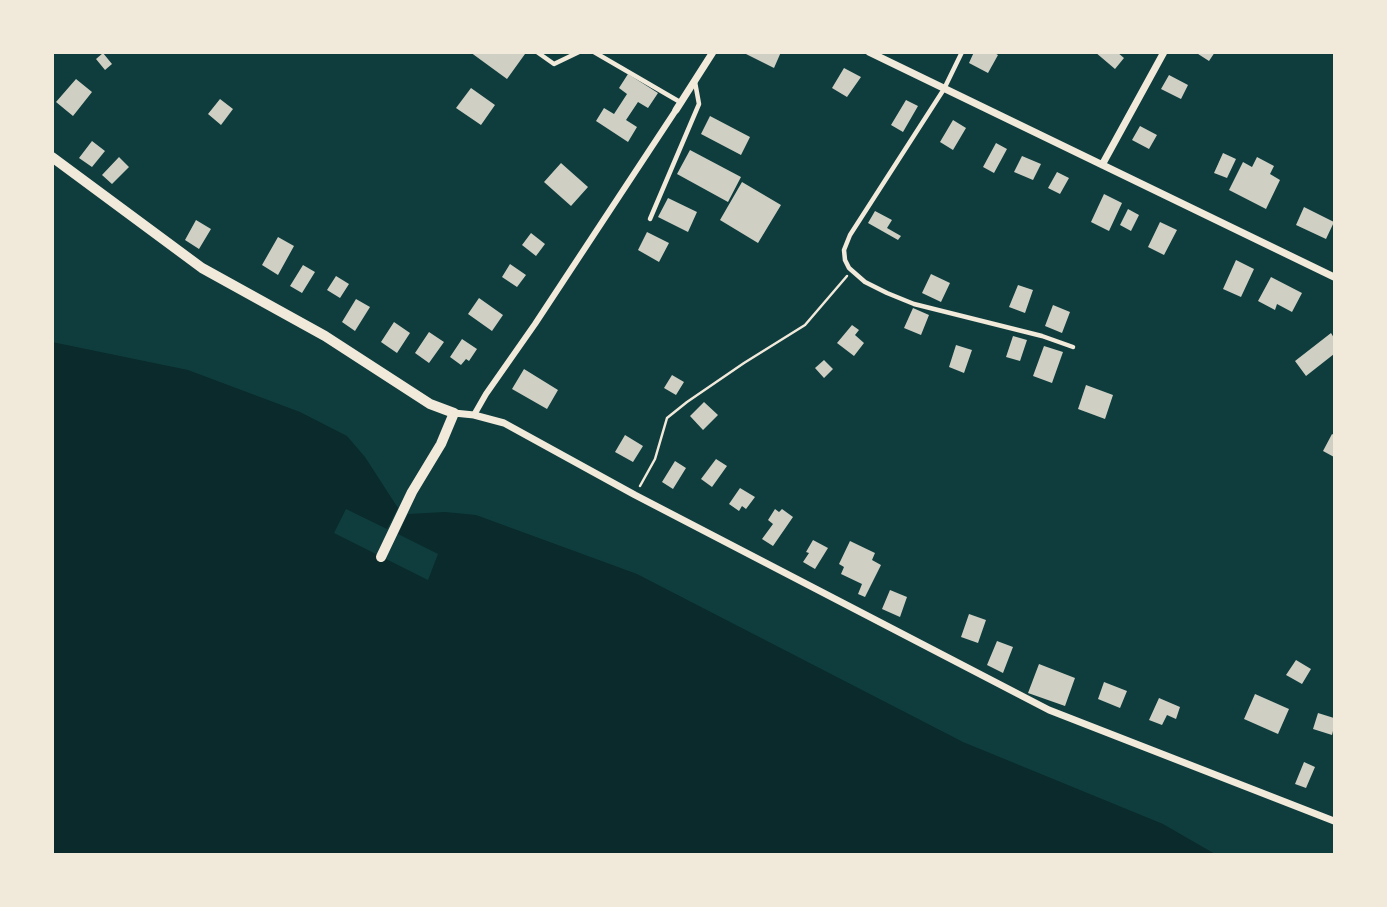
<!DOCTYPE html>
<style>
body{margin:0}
#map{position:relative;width:1387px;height:907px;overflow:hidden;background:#0f3d3e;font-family:"Fira Sans Condensed",sans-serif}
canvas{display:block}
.frame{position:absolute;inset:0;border:54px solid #f1e9da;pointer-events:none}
</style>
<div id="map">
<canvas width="1387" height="907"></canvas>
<div class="frame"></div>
</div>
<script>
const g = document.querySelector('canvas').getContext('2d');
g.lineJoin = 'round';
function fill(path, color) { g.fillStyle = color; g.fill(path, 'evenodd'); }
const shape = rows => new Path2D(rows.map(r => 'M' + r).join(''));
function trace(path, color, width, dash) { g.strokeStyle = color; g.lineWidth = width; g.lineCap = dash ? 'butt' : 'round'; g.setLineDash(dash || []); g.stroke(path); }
fill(shape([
 [52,342,188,370,300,412,347,436,365,457,398,508,408,514,445,512,476,515,637,574,963,742,1163,824,1215,854,53,854]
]), '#0a2a2b');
fill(shape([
 [400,504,410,510,398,534,438,554,428,580,334,533,346,509,387,529]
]), '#0f3d3e');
fill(shape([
 [470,52,523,52,525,54,507,79],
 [742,52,781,52,774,68],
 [974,52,993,52,998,55,988,73,969,63],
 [1095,52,1117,52,1124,58,1115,69],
 [1195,52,1215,52,1209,61],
 [103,53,112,64,105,70,96,59],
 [844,68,861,77,847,97,832,88],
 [628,74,658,93,648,108,638,102,626,120,637,127,628,142,596,121,604,108,614,114,627,94,619,88],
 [1169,75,1188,85,1181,99,1161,89],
 [76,79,92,92,73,116,56,102],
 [471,88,495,105,481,125,456,108],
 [220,99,233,109,221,125,208,114],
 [906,100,918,106,903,132,891,125],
 [710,116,750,137,741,155,701,134],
 [953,120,966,128,953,150,940,142],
 [1140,126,1157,135,1149,149,1132,140],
 [92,141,105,151,92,167,79,158],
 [996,143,1007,149,994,173,983,167],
 [690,150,741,177,728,202,677,174],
 [1223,153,1236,159,1227,178,1214,173],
 [1022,156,1041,164,1033,180,1014,172],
 [119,157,129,167,112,184,102,175],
 [1257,157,1274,166,1270,174,1280,180,1266,209,1229,190,1243,162,1252,167],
 [561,163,588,187,571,206,544,182],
 [1057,172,1069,178,1060,194,1048,188],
 [742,182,781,205,758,243,720,220],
 [1104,194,1122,203,1109,231,1091,222],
 [668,198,697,212,688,232,658,217],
 [1304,207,1334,222,1326,239,1296,225],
 [1128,209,1139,215,1131,231,1120,225],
 [875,211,892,220,887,228,901,236,898,240,868,223],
 [196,220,211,229,199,249,185,240],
 [1160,222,1177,230,1164,255,1148,247],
 [647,232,669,243,659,262,638,250],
 [531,233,545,244,536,256,522,245],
 [278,237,294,246,278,275,262,265],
 [1236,260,1254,269,1241,297,1223,289],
 [510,264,526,275,517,287,502,277],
 [303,265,315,272,302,293,290,286],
 [931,274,950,283,941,302,922,293],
 [336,276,349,284,340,298,327,290],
 [1271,277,1302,293,1292,312,1277,304,1275,310,1258,301],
 [1018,285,1033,290,1025,313,1009,307],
 [479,298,503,315,492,331,468,314],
 [356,299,370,307,355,331,342,322],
 [1053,305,1070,312,1062,333,1045,326],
 [913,308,929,315,921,335,904,328],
 [394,322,410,333,397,353,381,342],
 [852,325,859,330,855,335,864,343,854,356,837,343],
 [429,332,444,342,429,363,415,353],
 [1331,333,1334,338,1334,354,1306,376,1295,361],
 [1013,336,1027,340,1020,361,1006,357],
 [462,339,477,349,469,361,466,359,461,365,450,357],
 [956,345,972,350,964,373,949,367],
 [1044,346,1063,352,1052,383,1033,376],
 [824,360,833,369,824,378,815,368],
 [524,369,558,390,547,409,512,389],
 [672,375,684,382,676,395,664,388],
 [1086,385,1113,395,1105,419,1078,409],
 [704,402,718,415,703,430,690,416],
 [1332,434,1334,435,1334,457,1323,451],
 [625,435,643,446,633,462,615,452],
 [716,459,727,466,712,487,701,479],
 [675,461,686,468,673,489,662,482],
 [740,488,755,497,746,509,742,506,739,511,729,504],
 [775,509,779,512,782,509,793,517,773,546,762,539,773,524,768,520],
 [813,540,828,548,815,569,803,562,809,553,806,552],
 [850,541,875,553,872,560,881,565,865,597,858,594,862,584,841,574,844,567,839,564],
 [890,590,907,597,900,617,882,609],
 [969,614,986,620,978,643,961,637],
 [997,641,1013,647,1003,673,987,665],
 [1296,660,1311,669,1302,684,1286,675],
 [1039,664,1075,678,1065,706,1028,693],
 [1104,682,1127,691,1120,708,1098,699],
 [1255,694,1289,709,1278,734,1244,719],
 [1159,698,1180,707,1176,719,1167,715,1162,725,1149,720],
 [1318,713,1334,718,1334,727,1332,735,1313,729],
 [1304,762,1315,767,1306,788,1295,784]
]), '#cfcfc3');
trace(shape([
 [640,486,655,459,667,418,687,402,744,363,805,325,847,276]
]), '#f1e9da', 2.5);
trace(shape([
 [537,52,554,64,579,52],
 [594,52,680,102],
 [962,52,944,89,850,235,844,250,845,260,849,268,865,282,887,293,914,304,1042,336,1073,347],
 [650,219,699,104,695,82]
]), '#f1e9da', 4.5);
trace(shape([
 [474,415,486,394,535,324,676,110]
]), '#f1e9da', 6);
trace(shape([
 [869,52,1334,277],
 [676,110,713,52],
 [1102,165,1164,52],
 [454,413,474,415,504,423,635,495,1049,710,1334,821]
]), '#f1e9da', 7);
trace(shape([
 [52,157,202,268,325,336,430,404,454,413,441,444,412,492,381,557]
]), '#f1e9da', 10);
</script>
